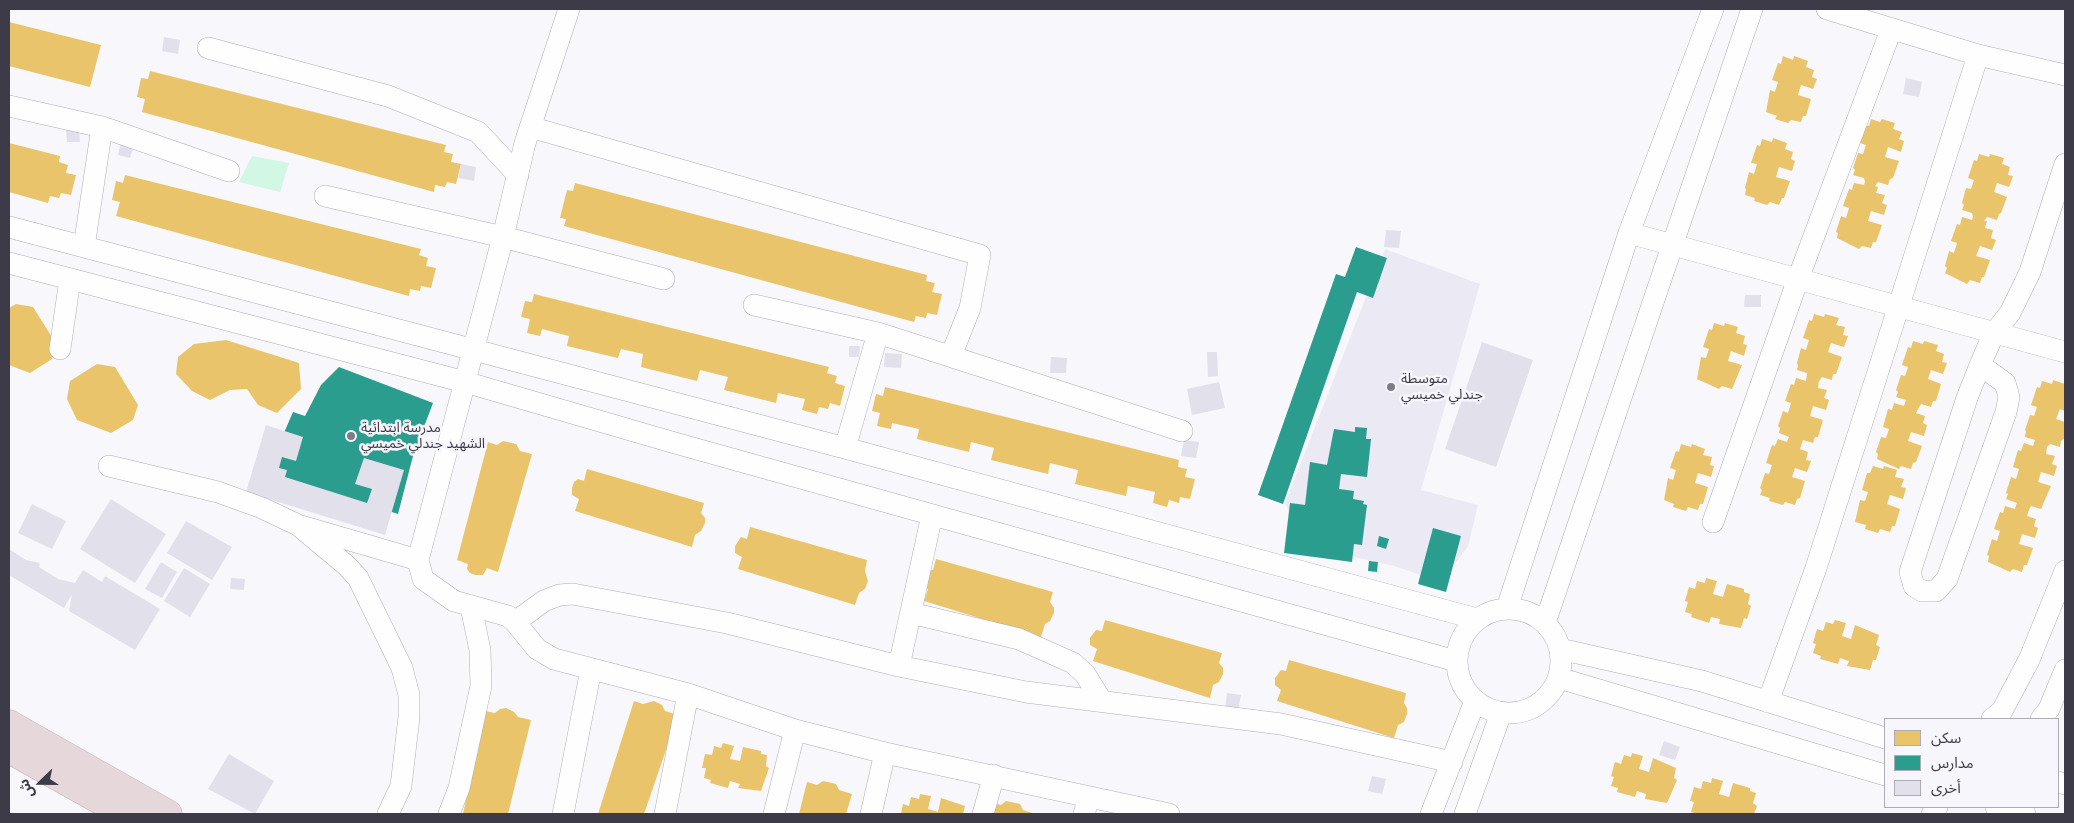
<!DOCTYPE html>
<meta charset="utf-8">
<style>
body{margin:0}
#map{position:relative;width:2074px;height:823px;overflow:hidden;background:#f8f7fb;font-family:Montserrat,"Noto Sans Arabic",sans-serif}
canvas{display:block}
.frame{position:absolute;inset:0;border:10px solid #3d3b48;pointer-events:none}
.legend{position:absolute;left:1884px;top:718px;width:175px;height:90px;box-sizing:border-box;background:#f7f6fc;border:1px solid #adabb4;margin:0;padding:6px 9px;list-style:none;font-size:15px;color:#3d3b48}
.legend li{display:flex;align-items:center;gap:10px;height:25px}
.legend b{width:25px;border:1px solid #adabb4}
.north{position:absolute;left:15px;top:758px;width:50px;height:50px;-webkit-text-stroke:4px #f7f6fc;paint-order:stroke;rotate:248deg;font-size:14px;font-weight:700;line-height:20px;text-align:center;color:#3d3b48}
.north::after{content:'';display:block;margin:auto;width:18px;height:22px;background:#3d3b48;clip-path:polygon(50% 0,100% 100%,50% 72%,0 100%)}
</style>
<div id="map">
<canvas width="2074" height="823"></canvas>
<div class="frame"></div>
<ul class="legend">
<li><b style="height:14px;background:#e9c46a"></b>سكن</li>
<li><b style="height:14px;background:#2a9d8f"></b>مدارس</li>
<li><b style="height:14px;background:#e2e0eb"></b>أخرى</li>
</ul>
<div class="north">ش</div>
</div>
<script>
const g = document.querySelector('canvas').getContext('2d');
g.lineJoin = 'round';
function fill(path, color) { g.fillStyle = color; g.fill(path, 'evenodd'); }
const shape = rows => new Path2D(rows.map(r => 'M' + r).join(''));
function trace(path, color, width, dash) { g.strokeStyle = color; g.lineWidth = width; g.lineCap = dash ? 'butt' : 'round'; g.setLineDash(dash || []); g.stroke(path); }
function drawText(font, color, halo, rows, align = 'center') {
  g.font = font + ' Montserrat,"Noto Sans Arabic",sans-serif'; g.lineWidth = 5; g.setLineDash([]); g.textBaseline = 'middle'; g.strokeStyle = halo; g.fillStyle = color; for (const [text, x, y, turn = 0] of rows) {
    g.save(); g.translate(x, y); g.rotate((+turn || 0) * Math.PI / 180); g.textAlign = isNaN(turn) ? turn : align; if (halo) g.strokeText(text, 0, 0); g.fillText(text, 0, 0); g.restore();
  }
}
fill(shape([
 [1385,249,1480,284,1421,490,1478,505,1468,546,1442,582,1394,566,1303,545,1285,503]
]), '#ebe9f3');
fill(shape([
 [252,156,289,163,280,192,239,182]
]), '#d2f7e4');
fill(shape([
 [9,22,101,45,90,87,9,66],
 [1783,56,1793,60,1794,56,1808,61,1806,67,1814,70,1812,77,1817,79,1813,89,1801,85,1798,95,1811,99,1806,116,1803,116,1801,122,1791,120,1788,123,1775,119,1777,116,1766,112,1770,90,1775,92,1778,82,1772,80,1778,63,1781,64],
 [150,71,446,145,444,152,453,154,451,162,461,164,456,184,447,182,445,187,435,185,434,192,142,112,145,99,137,97,141,78,148,79],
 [1871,119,1880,122,1882,119,1895,123,1893,129,1902,132,1899,139,1904,141,1901,152,1888,147,1885,157,1899,161,1893,178,1890,179,1888,185,1878,182,1875,186,1878,187,1876,193,1885,195,1882,203,1887,205,1884,215,1871,211,1868,221,1882,225,1876,242,1873,242,1871,248,1862,246,1859,249,1837,238,1838,233,1836,232,1841,216,1846,218,1849,208,1843,206,1849,189,1852,190,1854,183,1864,185,1865,182,1864,178,1853,175,1855,170,1853,168,1858,153,1863,154,1866,145,1860,143,1865,125,1869,126],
 [1773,138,1787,143,1785,149,1793,152,1791,159,1795,161,1792,171,1779,167,1776,177,1790,181,1784,198,1782,198,1779,205,1770,202,1767,205,1754,201,1755,198,1745,195,1746,189,1745,188,1749,172,1754,174,1757,164,1751,163,1757,145,1760,146,1762,139,1772,142],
 [9,143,60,156,59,162,68,165,66,173,76,175,71,195,61,193,59,198,50,196,48,203,9,192],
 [1979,154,1989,157,1990,154,2004,158,2002,164,2010,167,2008,175,2013,176,2009,187,1997,183,1994,192,2007,197,2001,213,1999,214,1997,220,1987,217,1984,221,1987,221,1985,228,1993,230,1991,238,1996,240,1992,250,1980,246,1976,256,1990,260,1984,277,1982,277,1980,283,1970,280,1967,284,1945,273,1947,268,1945,266,1949,251,1954,253,1957,243,1951,241,1957,224,1960,225,1962,217,1972,220,1973,217,1972,213,1962,210,1964,205,1962,203,1966,188,1971,189,1974,180,1968,178,1974,160,1977,161],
 [125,175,421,249,419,255,428,258,426,266,436,268,431,288,421,286,420,291,410,289,409,296,116,216,120,202,112,200,116,181,123,183],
 [575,183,927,275,926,281,935,283,932,292,942,294,937,315,927,313,926,318,916,316,914,322,564,226,566,219,560,218,567,190,573,191],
 [534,294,829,367,827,373,837,376,835,383,845,386,840,406,830,403,828,409,819,407,817,414,802,410,805,399,778,393,776,403,724,390,728,377,700,370,697,381,641,367,643,354,621,349,618,358,567,346,569,336,542,329,540,336,527,333,530,319,521,317,525,301,532,302],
 [16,304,33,307,57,345,52,359,30,373,9,365,9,308],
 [1814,314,1824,317,1825,314,1839,318,1836,325,1845,327,1843,335,1848,336,1844,347,1831,343,1828,352,1842,357,1836,374,1833,374,1832,380,1822,377,1819,381,1818,388,1827,390,1824,398,1829,400,1826,410,1813,406,1810,416,1823,420,1818,437,1815,437,1813,443,1803,440,1800,449,1808,452,1806,460,1811,461,1807,472,1795,468,1792,477,1805,481,1800,498,1797,499,1795,505,1785,502,1783,505,1769,501,1770,498,1760,495,1762,490,1760,488,1765,473,1769,474,1772,465,1766,463,1772,445,1775,446,1778,439,1787,442,1788,439,1789,437,1779,433,1780,428,1778,426,1783,411,1788,413,1791,403,1785,401,1791,384,1794,385,1796,378,1806,381,1807,373,1797,370,1798,365,1797,363,1801,348,1806,350,1809,340,1803,338,1809,320,1812,321],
 [1714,323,1724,326,1725,323,1738,327,1736,333,1745,336,1743,344,1747,345,1744,356,1731,351,1728,361,1742,365,1732,389,1722,386,1719,389,1697,379,1701,357,1706,358,1709,349,1703,347,1709,329,1712,330],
 [226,340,299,363,301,389,277,413,258,405,247,389,230,390,210,400,192,391,176,374,178,357,194,344],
 [1913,341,1923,344,1924,341,1938,345,1936,351,1944,354,1942,362,1947,363,1943,374,1931,370,1928,379,1941,384,1936,401,1933,401,1931,407,1921,404,1916,413,1925,416,1923,423,1927,425,1924,436,1911,432,1908,441,1922,446,1916,462,1913,463,1911,469,1901,466,1899,469,1877,459,1878,454,1876,452,1881,437,1886,438,1889,429,1883,427,1888,409,1892,410,1894,403,1904,406,1906,400,1896,397,1898,392,1896,390,1901,375,1905,376,1908,367,1902,365,1908,347,1911,348],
 [97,364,115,367,138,405,133,420,111,433,77,420,67,399,70,381],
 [2053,380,2065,384,2065,411,2060,409,2056,419,2065,422,2065,438,2061,441,2060,447,2050,444,2047,447,2046,454,2055,456,2052,464,2057,466,2054,476,2041,472,2038,482,2051,486,2041,509,2031,506,2029,510,2027,516,2036,519,2034,526,2038,528,2035,538,2022,534,2019,544,2033,548,2027,565,2024,565,2022,572,2013,569,2010,572,1988,562,1989,556,1987,555,1992,539,1997,541,2000,531,1994,529,2000,512,2003,513,2005,506,2015,509,2016,505,2017,503,2006,499,2008,494,2006,493,2011,477,2016,479,2019,469,2013,467,2018,450,2021,451,2024,443,2033,446,2035,440,2025,437,2026,431,2025,430,2030,415,2034,416,2037,407,2031,405,2037,387,2040,388,2042,381,2052,384],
 [885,387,1179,460,1178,467,1187,469,1185,477,1195,479,1190,499,1180,497,1179,503,1169,500,1167,507,1153,503,1155,492,1128,486,1126,496,1075,484,1078,470,1050,463,1048,474,991,460,994,448,971,442,969,452,917,439,919,429,892,423,891,429,877,426,880,413,872,411,876,394,883,396],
 [503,441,516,444,520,451,532,454,498,572,487,568,483,575,475,575,470,573,467,569,468,564,457,560,488,442,497,445],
 [1681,444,1691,447,1692,444,1705,449,1703,455,1712,457,1710,465,1714,466,1711,477,1698,473,1695,483,1708,487,1703,504,1700,504,1698,510,1688,507,1686,511,1673,507,1674,504,1664,500,1668,478,1673,480,1676,470,1670,468,1676,451,1679,452],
 [1873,466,1883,469,1884,466,1897,470,1895,477,1904,479,1901,487,1906,488,1903,499,1890,495,1887,504,1900,509,1895,526,1892,526,1890,532,1880,529,1878,533,1865,529,1866,525,1855,522,1860,500,1865,501,1868,492,1862,490,1867,473,1870,473],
 [587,469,704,503,701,513,705,518,705,523,701,531,695,535,692,547,575,511,579,499,572,495,572,488,574,482,578,479,584,481],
 [750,527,867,560,865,571,868,581,865,589,859,593,855,605,738,569,742,557,735,553,735,546,741,537,747,539],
 [936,559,1053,592,1050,602,1054,608,1054,613,1050,621,1045,624,1041,637,924,601,928,589,921,584,927,569,933,570],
 [1706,578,1717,581,1713,594,1723,597,1727,584,1744,589,1744,592,1750,594,1748,604,1751,606,1747,619,1744,618,1741,628,1719,624,1720,619,1711,617,1709,623,1691,617,1692,614,1685,612,1688,602,1685,601,1689,587,1695,589,1697,581,1705,583],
 [1105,620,1222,653,1219,663,1223,668,1223,674,1219,682,1213,685,1210,698,1093,661,1097,649,1090,645,1090,638,1096,630,1102,631],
 [1835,620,1846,623,1842,636,1851,639,1855,625,1879,635,1876,645,1880,647,1876,660,1873,660,1870,670,1847,666,1849,661,1840,658,1838,664,1820,659,1821,656,1813,653,1816,644,1813,643,1817,629,1823,631,1826,622,1833,624],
 [1289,660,1406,693,1404,703,1407,708,1407,714,1404,722,1398,725,1394,738,1277,701,1281,690,1275,685,1275,678,1281,670,1286,671],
 [634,701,643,704,654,701,662,705,665,711,678,715,644,814,598,814],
 [506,708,514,712,518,717,531,720,508,814,463,814,485,711,495,713,500,709],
 [723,743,734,746,730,759,740,761,743,747,761,751,761,754,767,755,766,766,769,768,761,791,738,788,740,784,730,781,728,788,710,783,711,780,704,778,706,768,702,768,705,754,712,755,714,746,721,748],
 [1632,753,1643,756,1639,769,1649,772,1653,758,1676,768,1674,778,1677,780,1667,803,1645,799,1646,794,1637,791,1635,797,1617,792,1618,788,1611,786,1614,777,1611,776,1615,762,1621,764,1624,755,1631,757],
 [1712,778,1723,781,1719,794,1729,797,1733,783,1750,788,1750,791,1756,793,1753,803,1757,806,1754,814,1698,814,1691,812,1694,802,1690,801,1694,787,1701,789,1703,781,1711,783],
 [823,781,836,784,839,790,852,794,846,814,799,814,807,782,817,785],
 [920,794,931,796,928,809,938,812,941,798,965,806,963,814,901,814,903,804,909,806,911,797,919,799],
 [1006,801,1020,804,1023,810,1035,814,988,814,991,802,1001,805]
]), '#e9c46a');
fill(shape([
 [1356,247,1387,258,1373,298,1357,292,1283,504,1258,495,1336,274,1345,277],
 [339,367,433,403,413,456,398,514,267,472,293,412,305,416,321,385],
 [1355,427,1367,428,1366,439,1371,439,1367,477,1341,474,1339,489,1354,491,1353,499,1364,501,1363,504,1367,505,1362,545,1354,544,1352,562,1284,553,1290,503,1305,505,1310,462,1327,465,1334,429,1355,432],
 [1433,528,1461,536,1446,592,1418,584],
 [1379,536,1389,539,1386,549,1377,546],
 [1369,561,1378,562,1377,572,1368,571]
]), '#2a9d8f');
fill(shape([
 [164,37,180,40,178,54,162,51],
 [1906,78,1922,82,1919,97,1903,94],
 [66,129,79,129,80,142,67,142],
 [121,141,134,144,130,158,118,155],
 [461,164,476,167,474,181,458,178],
 [1386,230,1401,231,1399,248,1384,247],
 [1745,295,1761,295,1761,307,1744,307],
 [1482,342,1533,360,1496,467,1445,449],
 [849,346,860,346,859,357,849,357],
 [1207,352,1217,352,1218,376,1208,377],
 [885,353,902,354,901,368,884,367],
 [1051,357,1067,358,1066,373,1050,373],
 [1219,382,1225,408,1192,415,1187,389],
 [266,425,303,437,296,461,282,457,279,468,287,470,285,477,367,503,372,489,355,484,364,458,404,470,385,535,246,492],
 [1184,440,1199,442,1196,458,1181,456],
 [111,499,166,534,135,583,80,549],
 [32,504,66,521,52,549,18,533],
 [186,521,232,547,212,580,167,553],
 [9,549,26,560,40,563,39,567,58,579,75,583,83,570,102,582,105,576,160,609,135,650,69,611,72,594,64,608,9,575],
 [161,562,177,572,162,598,145,589],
 [184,568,210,584,190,617,164,601],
 [231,578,245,579,244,590,230,589],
 [1227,693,1241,695,1238,710,1225,709],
 [1664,741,1680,747,1675,760,1659,755],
 [229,754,274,781,255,814,208,789],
 [1372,776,1386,779,1382,794,1368,791]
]), '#e2e0eb');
const minor = shape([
 [569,9,525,143,503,237,418,560,423,579,454,601,508,616,515,622,537,649,554,659,688,694,795,730,885,753,1169,814],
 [1827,9,1978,55,2065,75],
 [208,48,388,96,478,132,518,175],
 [9,106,102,127],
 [530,127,980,255,970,308,951,356],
 [325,196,503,237,664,279],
 [9,227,845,448,1477,619],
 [1629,233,2065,352],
 [84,247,102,127,229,171],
 [9,263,465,382,675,443,1456,661],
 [754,305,878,333,845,448],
 [878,333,1182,431],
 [60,349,70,279],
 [1980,365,2005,383,2009,397,2006,412,1947,579,1936,591,1922,591,1914,586,1910,572,1967,398,1980,365,1994,333,2010,313,2030,272,2065,164],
 [109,466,218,492,262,508,298,525,418,560],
 [1713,522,1798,279,1891,30],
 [298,525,346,565,358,578,402,668,409,695,409,717,401,786,388,814],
 [1507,608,1629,233,1713,9],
 '1457 661a52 52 0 1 1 104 0a52 52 0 1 1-104 0Z',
 [911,613,1019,639,1073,663,1085,674,1101,700],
 [515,622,544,601,559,595,573,594,727,623,899,666,1026,692,1281,724,1452,762],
 [1545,623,1752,9],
 [1560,649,1702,681,1885,738],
 [899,666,932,515],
 [1559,678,1885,775],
 [1768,702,1816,568,1978,55],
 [1992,719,2002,711,2029,660,2065,571],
 [2041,719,2049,709,2065,670],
 [2058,782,2065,784],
 [1996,807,2025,814],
 [449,814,459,788,481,686,480,650,471,607],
 [563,814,591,669],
 [665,814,688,694],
 [774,814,795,730],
 [871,814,885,753],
 [983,814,994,775],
 [1084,814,1089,797],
 [1431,814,1475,701],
 [1465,814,1501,713],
 [1932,814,1937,807]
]);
const highway = shape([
 [9,724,168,814],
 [9,749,125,814]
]);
trace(minor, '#afaeb6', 22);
trace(highway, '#bdadb4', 29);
trace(minor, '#fefefe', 21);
trace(highway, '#e6d7db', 28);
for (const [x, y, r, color] of [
 [1391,387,5,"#7e7d87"],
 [351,436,5,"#7e7d87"]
]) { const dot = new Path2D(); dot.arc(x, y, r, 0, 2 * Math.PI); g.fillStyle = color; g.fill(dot); trace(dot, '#f7f6fc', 2); }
drawText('14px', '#3d3b48', '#f7f6fc', [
 ["متوسطة",1401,379],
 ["جندلي خميسي",1401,395],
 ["مدرسة ابتدائية",361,428],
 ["الشهيد جندلي خميسي",361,444]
], 'left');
</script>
